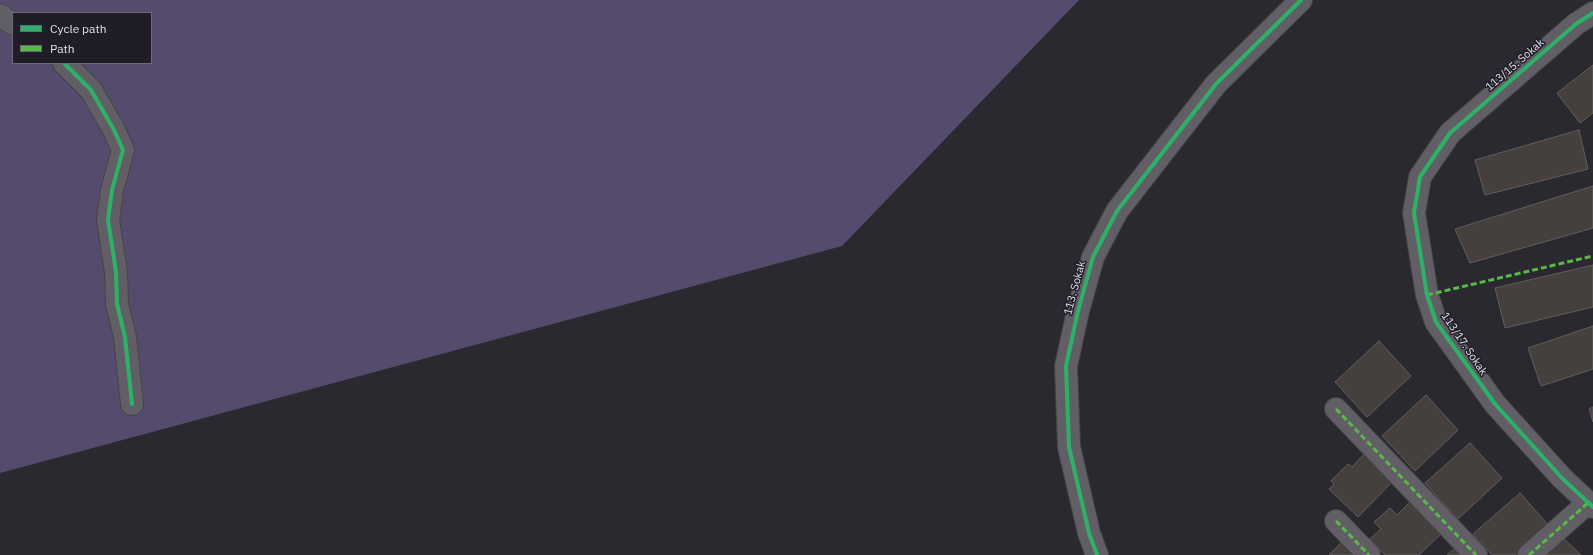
<!DOCTYPE html>
<style>
body{margin:0}
#map{position:relative;width:1593px;height:555px;overflow:hidden;background:#2b2930;font-family:"IBM Plex Sans",sans-serif}
canvas{display:block}
.legend{position:absolute;left:12px;top:12px;width:140px;height:52px;box-sizing:border-box;background:#201d29;border:1px solid #6e6b76;margin:0;padding:5px 7px;list-style:none;font-size:12px;color:#e2e0e9}
.legend li{display:flex;align-items:center;gap:8px;height:20px}
.legend b{width:20px;border:1px solid #6e6b76}
</style>
<div id="map">
<canvas width="1593" height="555"></canvas>
<ul class="legend">
<li><b style="height:5px;background:#2db169"></b>Cycle path</li>
<li><b style="height:5px;background:#58b947"></b>Path</li>
</ul>
</div>
<script>
const g = document.querySelector('canvas').getContext('2d');
g.lineJoin = 'round';
function fill(path, color) { g.fillStyle = color; g.fill(path, 'evenodd'); }
const shape = rows => new Path2D(rows.map(r => 'M' + r).join(''));
function trace(path, color, width, dash) { g.strokeStyle = color; g.lineWidth = width; g.lineCap = dash ? 'butt' : 'round'; g.setLineDash(dash || []); g.stroke(path); }
function drawText(font, color, halo, rows, align = 'center') {
  g.font = font + ' "IBM Plex Sans",sans-serif'; g.lineWidth = 3; g.setLineDash([]); g.textBaseline = 'middle'; g.strokeStyle = halo; g.fillStyle = color; for (const [text, x, y, turn = 0] of rows) {
    g.save(); g.translate(x, y); g.rotate((+turn || 0) * Math.PI / 180); g.textAlign = isNaN(turn) ? turn : align; if (halo) g.strokeText(text, 0, 0); g.fillText(text, 0, 0); g.restore();
  }
}
fill(shape([
 [0,0,1079,0,842,246,0,473],
 [13,13,151,13,151,63,13,63]
]), '#554c6d');
const building = shape([
 [1593,65,1593,113,1580,123,1557,93,1593,65],
 [1579,130,1588,169,1485,195,1475,160,1579,130],
 [1593,186,1593,228,1470,263,1455,229,1593,186],
 [1593,265,1593,307,1505,328,1495,288,1593,265],
 [1593,326,1593,369,1541,386,1528,348,1593,326],
 [1379,341,1411,376,1367,417,1335,382,1379,341],
 [1426,395,1458,430,1415,471,1382,436,1426,395],
 [1593,407,1593,422,1589,409,1593,407],
 [1470,443,1502,478,1458,519,1425,483,1470,443],
 [1367,451,1396,478,1358,517,1329,489,1334,484,1331,481,1348,464,1352,467,1367,451],
 [1520,493,1549,526,1515,555,1492,555,1473,534,1520,493],
 [1412,500,1443,532,1419,555,1385,555,1370,539,1381,529,1374,522,1390,508,1397,515,1412,500],
 [1561,536,1581,555,1543,555,1561,536],
 [1346,538,1362,555,1329,555,1346,538],
 [1457,547,1464,555,1447,555,1457,547]
]);
fill(building, '#45403e');
trace(building, '#615e5e', 1);
const minor = shape([
 [1593,13,1576,24,1450,133,1420,177,1414,213,1427,295,1436,322,1495,404,1562,478,1593,507],
 [0,15,13,24],
 [64,63,91,90,114,130,123,150,112,190,108,220,116,272,117,304,125,337,132,404],
 [1336,409,1476,555],
 [1336,521,1369,555],
 [1097,555,1089,533,1069,447,1066,366,1078,311,1093,257,1117,211,1216,84,1301,0],
 [1529,555,1588,503]
]);
trace(minor, '#45444a', 24);
trace(minor, '#615f65', 22);
trace(shape([
 [1427,295,1593,256],
 [1336,409,1476,555],
 [1336,521,1369,555],
 [1529,555,1588,503]
]), '#58b947', 3, [6, 3]);
trace(shape([
 [1593,13,1576,24,1450,133,1420,177,1414,213,1427,295,1436,322,1495,404,1562,478,1593,507],
 [64,63,91,90,114,130,123,150,112,190,108,220,116,272,117,304,125,337,132,404],
 [1097,555,1089,533,1069,447,1066,366,1078,311,1093,257,1117,211,1216,84,1301,0]
]), '#2db169', 4);
drawText('11px', '#e2e0e9', '#201d29', [
 ["113/15. Sokak",1515,65,-41],
 ["113. Sokak",1075,288,-75],
 ["113/17. Sokak",1464,344,56]
]);
</script>
